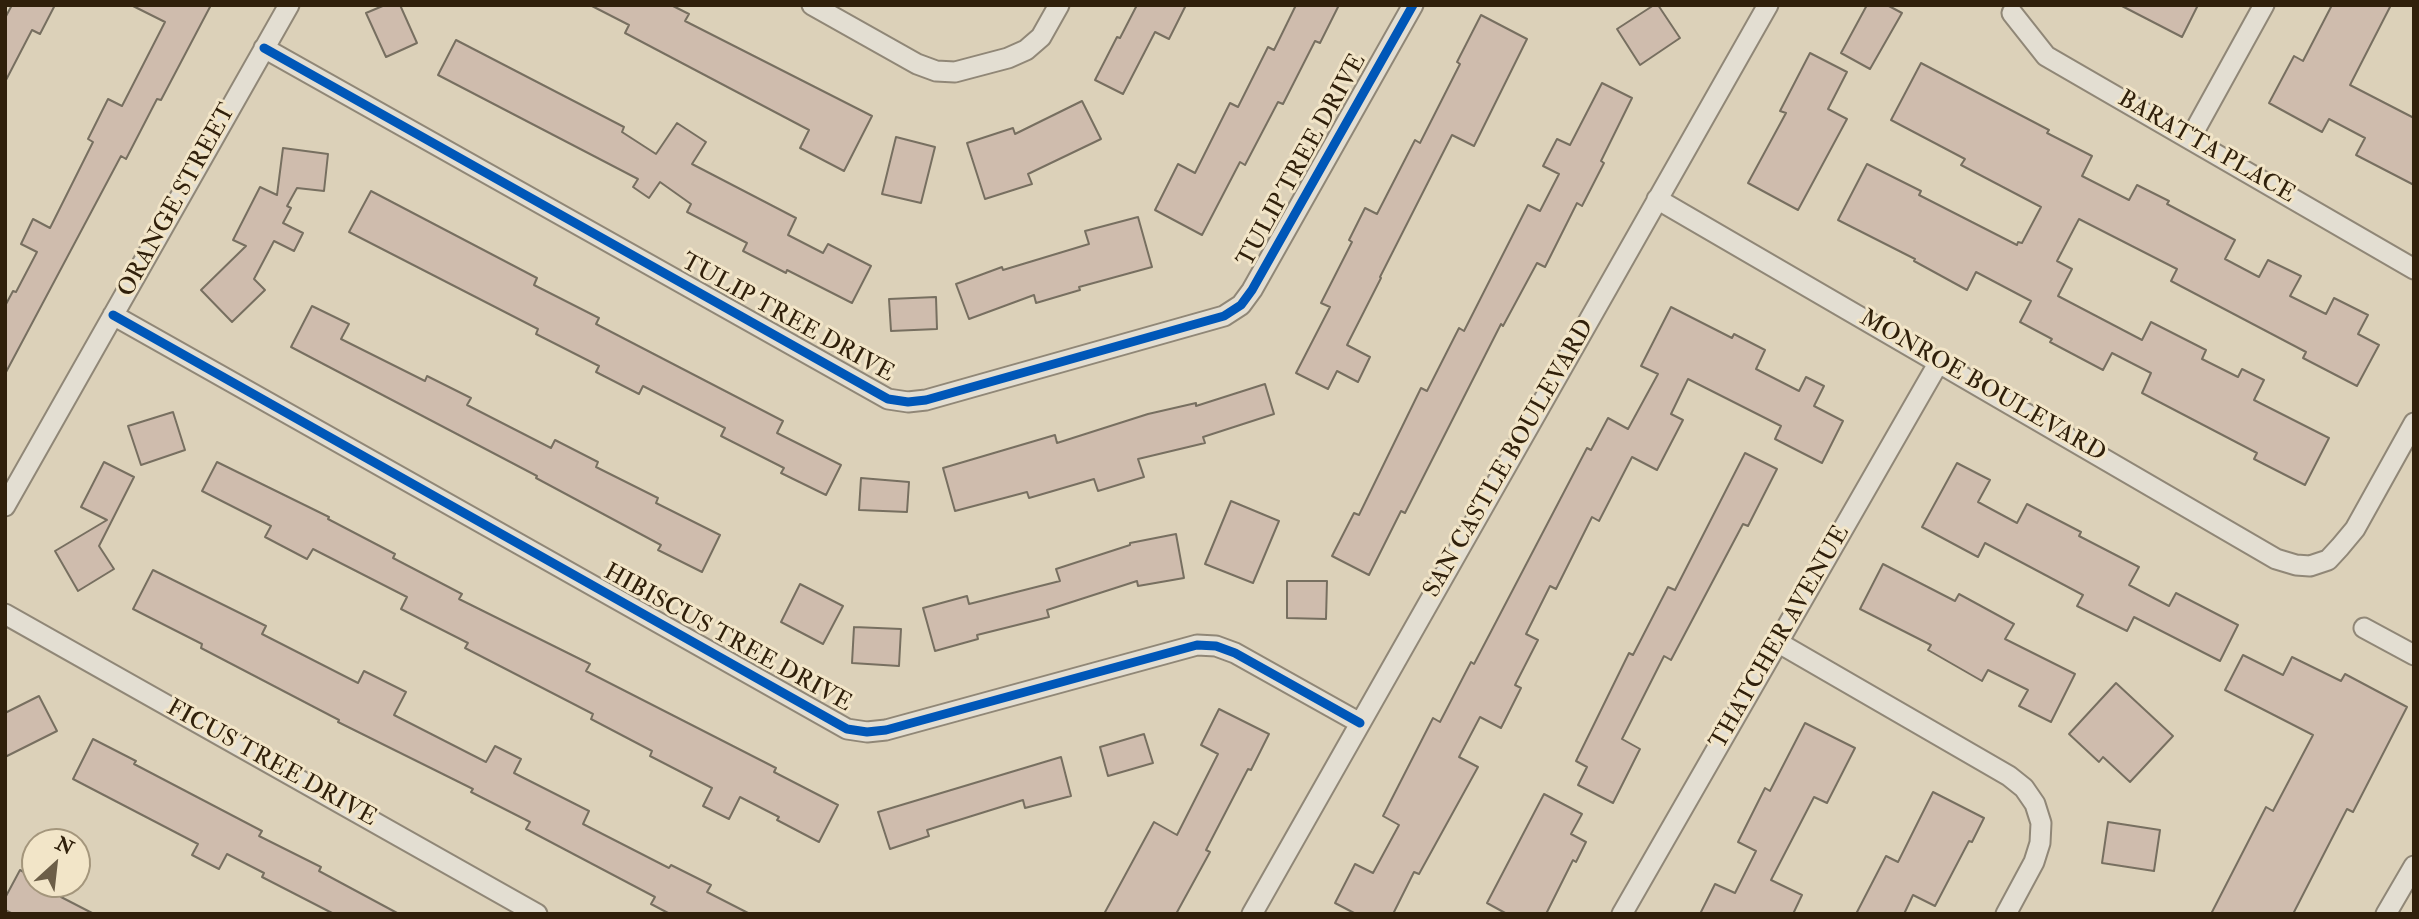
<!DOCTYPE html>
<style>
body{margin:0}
#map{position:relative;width:2419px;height:919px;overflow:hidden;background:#dcd1b9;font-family:"IM FELL Double Pica",serif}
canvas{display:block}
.frame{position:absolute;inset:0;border:7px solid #30200b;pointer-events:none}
.north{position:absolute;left:21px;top:828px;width:70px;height:70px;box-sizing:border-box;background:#f2e5c8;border:2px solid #a4967c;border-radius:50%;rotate:27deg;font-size:19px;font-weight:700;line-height:28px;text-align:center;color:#30200b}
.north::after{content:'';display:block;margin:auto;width:24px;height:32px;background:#6c5e48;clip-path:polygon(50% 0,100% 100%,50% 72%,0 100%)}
</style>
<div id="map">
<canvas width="2419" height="919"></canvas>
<div class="frame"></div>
<div class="north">N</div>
</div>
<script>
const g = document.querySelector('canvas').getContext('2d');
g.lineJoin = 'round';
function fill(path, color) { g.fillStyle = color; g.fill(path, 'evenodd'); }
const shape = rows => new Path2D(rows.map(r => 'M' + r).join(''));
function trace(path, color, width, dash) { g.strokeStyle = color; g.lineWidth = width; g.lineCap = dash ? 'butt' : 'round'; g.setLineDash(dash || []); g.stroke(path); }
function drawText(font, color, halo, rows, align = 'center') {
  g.font = font + ' "IM FELL Double Pica",serif'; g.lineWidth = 6; g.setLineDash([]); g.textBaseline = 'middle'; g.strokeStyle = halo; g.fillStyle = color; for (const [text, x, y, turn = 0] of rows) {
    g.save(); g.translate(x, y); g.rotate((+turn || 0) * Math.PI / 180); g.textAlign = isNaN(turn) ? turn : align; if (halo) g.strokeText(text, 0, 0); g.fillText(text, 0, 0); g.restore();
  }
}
const building = shape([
 [12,5,55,5,40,34,32,30,5,82,5,18,12,5],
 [131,5,211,5,161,100,157,99,126,159,121,156,5,374,5,306,13,291,16,292,37,252,21,244,33,219,50,228,93,142,88,139,108,99,122,106,165,22,131,5],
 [385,5,400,5,417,43,386,57,366,13,385,5],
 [590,5,671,5,689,14,685,21,872,116,844,171,800,148,809,130,625,33,629,25,590,5],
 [1137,5,1186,5,1169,39,1155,32,1123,94,1095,80,1117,37,1120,38,1137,5],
 [1296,5,1339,5,1320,43,1315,41,1283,104,1278,102,1245,165,1240,162,1202,235,1155,210,1178,164,1195,173,1230,103,1238,107,1268,47,1274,50,1296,5],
 [1654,5,1658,5,1680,38,1640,65,1617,29,1654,5],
 [1867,5,1887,5,1902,13,1870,69,1841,53,1867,5],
 [2120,5,2198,5,2182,37,2120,5],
 [2332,5,2391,5,2350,85,2414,118,2414,185,2356,155,2365,138,2329,119,2322,132,2269,103,2294,56,2303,61,2332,5],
 [1481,15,1527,39,1474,146,1452,135,1380,277,1381,278,1347,345,1370,357,1358,382,1337,371,1328,389,1296,373,1330,307,1321,303,1352,242,1349,240,1365,208,1377,214,1415,140,1420,143,1460,64,1457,62,1481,15],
 [456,40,624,127,622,132,656,154,677,123,706,142,692,164,796,218,788,235,823,253,828,244,871,266,852,303,787,270,786,273,743,251,747,243,687,212,691,204,660,182,649,198,633,187,638,179,438,75,456,40],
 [1810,53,1847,72,1828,109,1847,119,1798,210,1748,183,1786,113,1780,111,1810,53],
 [1921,63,2049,130,2047,133,2092,156,2082,176,2129,200,2137,185,2169,201,2167,204,2235,240,2225,259,2259,277,2268,260,2301,276,2290,296,2326,314,2334,298,2368,315,2358,334,2379,345,2357,386,2303,358,2306,352,2171,281,2177,269,2079,219,2057,261,2072,269,2058,296,2142,340,2151,322,2206,350,2202,359,2238,377,2242,369,2264,380,2254,400,2329,438,2305,485,2254,459,2257,453,2142,393,2151,373,2112,353,2103,370,2050,342,2052,339,2020,322,2031,301,1976,272,1967,290,1914,261,1915,259,1838,220,1867,164,1921,191,1919,195,2017,245,2018,242,2022,243,2041,207,1961,165,1965,159,1891,120,1921,63],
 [1602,83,1632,98,1601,161,1604,163,1582,206,1577,203,1545,267,1537,263,1503,326,1501,324,1405,513,1401,511,1369,575,1332,556,1354,513,1359,515,1421,388,1427,391,1459,328,1464,331,1528,205,1540,211,1559,174,1543,166,1557,139,1570,145,1602,83],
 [1082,101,1101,139,1028,174,1032,184,985,199,967,143,1013,128,1015,134,1082,101],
 [896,137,935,147,921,203,882,194,896,137],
 [283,148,328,154,324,191,297,188,287,206,291,208,283,223,303,233,294,251,274,241,254,279,265,290,232,322,201,290,246,246,233,240,260,187,277,195,283,148],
 [371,191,537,278,534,285,599,318,596,324,783,421,777,433,841,465,826,495,781,473,784,468,721,436,725,428,643,386,639,394,596,372,599,366,536,334,538,329,349,232,371,191],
 [1138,217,1152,267,1079,287,1080,290,1036,303,1034,295,969,319,956,284,1002,267,1003,270,1089,244,1085,231,1138,217],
 [936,297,937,329,891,331,889,299,936,297],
 [312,306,349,324,341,339,425,381,427,376,471,398,467,405,551,448,555,440,598,462,596,467,658,498,656,503,720,535,702,572,658,550,661,545,536,478,537,476,291,347,312,306],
 [1671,307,1732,338,1734,334,1765,350,1756,369,1799,391,1806,377,1824,386,1814,406,1843,421,1822,463,1775,439,1781,426,1688,379,1671,414,1683,420,1657,470,1632,457,1599,521,1592,517,1556,589,1550,586,1526,634,1538,640,1515,685,1521,688,1501,728,1480,717,1459,757,1478,767,1419,874,1414,872,1393,914,1356,914,1335,903,1355,864,1373,873,1399,825,1383,816,1433,718,1440,722,1471,662,1474,664,1587,448,1591,450,1608,418,1628,429,1658,374,1641,366,1671,307],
 [1265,384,1274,414,1203,437,1205,443,1138,459,1144,477,1098,491,1094,479,1029,498,1027,492,955,511,943,468,1055,435,1057,443,1148,414,1196,403,1196,406,1265,384],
 [173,412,185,450,141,465,128,426,173,412],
 [1745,453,1777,469,1748,526,1743,524,1671,660,1664,656,1622,739,1640,749,1613,803,1578,785,1587,767,1576,761,1629,653,1633,655,1668,587,1675,590,1745,453],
 [104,462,134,477,99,546,114,569,78,591,55,551,107,520,81,507,104,462],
 [217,462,329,517,328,519,395,554,393,558,462,594,459,599,590,664,586,671,776,768,774,772,838,805,819,842,777,820,779,817,740,797,729,819,703,806,712,788,650,756,652,751,591,719,593,714,465,648,468,643,401,609,407,597,313,549,307,559,265,537,271,526,202,491,217,462],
 [1957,463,1990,480,1978,502,2017,523,2027,504,2081,532,2079,536,2139,567,2129,585,2169,606,2176,593,2238,625,2220,661,2134,617,2127,631,2077,606,2083,595,1985,543,1978,557,1922,527,1957,463],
 [861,478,909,482,907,512,859,510,861,478],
 [1231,501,1279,521,1253,583,1205,564,1231,501],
 [1176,534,1184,578,1138,586,1137,581,1047,610,1049,617,977,635,978,639,935,651,923,608,967,596,969,604,1060,581,1056,569,1130,545,1130,543,1176,534],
 [1883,564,1955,601,1959,594,2014,624,2005,639,2075,674,2051,722,2019,706,2028,690,1988,670,1982,681,1928,650,1931,645,1860,609,1883,564],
 [153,570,266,626,262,634,358,683,364,671,406,692,394,715,486,762,495,746,521,759,514,773,589,811,583,824,669,868,671,865,711,885,707,892,750,914,670,914,651,904,655,897,526,829,530,822,471,792,473,789,338,722,339,720,201,648,202,644,133,609,153,570],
 [1287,581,1327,581,1326,619,1287,618,1287,581],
 [800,584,843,606,823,644,781,622,800,584],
 [854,627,901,629,899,666,852,663,854,627],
 [2243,655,2283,675,2292,657,2341,681,2345,674,2407,707,2353,812,2347,809,2293,914,2211,914,2266,807,2273,811,2313,735,2225,690,2243,655],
 [2116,683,2173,736,2130,782,2103,757,2099,762,2069,734,2116,683],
 [39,696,57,731,5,757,5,713,39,696],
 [1219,709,1269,734,1251,770,1248,769,1206,850,1210,852,1176,914,1104,914,1154,822,1177,835,1218,754,1201,745,1219,709],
 [1805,723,1855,748,1827,803,1814,797,1771,880,1802,895,1793,914,1700,914,1715,884,1735,893,1756,851,1738,842,1765,788,1770,791,1805,723],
 [1144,734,1153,763,1108,776,1100,747,1144,734],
 [93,739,136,761,134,764,262,831,259,836,321,867,319,871,399,914,334,914,262,877,264,873,227,854,219,869,192,855,198,844,73,779,93,739],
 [1061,757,1071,796,1025,808,1023,800,927,830,929,836,890,849,878,812,1061,757],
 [1933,792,1984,818,1972,842,1969,841,1935,906,1913,895,1904,914,1856,914,1886,856,1898,862,1933,792],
 [1544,794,1582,814,1571,834,1586,842,1576,862,1573,860,1546,914,1507,914,1487,903,1544,794],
 [2108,822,2160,830,2154,871,2102,863,2108,822],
 [20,870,35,878,35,884,47,884,63,892,61,897,94,914,13,914,5,910,5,898,20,870]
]);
fill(building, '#cfbcad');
trace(building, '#776f60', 2);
const minor = shape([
 [812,5,917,64,936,71,955,72,1008,58,1026,50,1041,37,1059,5],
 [2012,13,2046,56,2414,269],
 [264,48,888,399,908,402,926,400,1224,316,1241,305,1252,290,1413,5],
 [2190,139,2264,5],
 [1657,199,2276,559,2296,565,2310,566,2328,560,2340,547,2355,529,2414,423],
 [113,315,847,729,867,732,886,730,1197,645,1216,646,1235,653,1360,723],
 [5,506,289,5],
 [5,614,537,914],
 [2364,628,2414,655],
 [1779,643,2009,776,2024,788,2035,804,2041,823,2040,843,2034,862,2006,914],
 [1252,914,1768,5],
 [1622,914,1939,362],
 [2386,914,2414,866]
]);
trace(minor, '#908777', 23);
trace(minor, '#e3ded2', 19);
trace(shape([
 [264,48,888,399,908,402,926,400,1224,316,1241,305,1252,290,1413,5],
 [113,315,847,729,867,732,886,730,1197,645,1216,646,1235,653,1360,723]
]), '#0057b8', 9);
drawText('24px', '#30200b', '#f2e5c8', [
 ["BARATTA PLACE",2206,148,30],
 ["TULIP TREE DRIVE",1303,161,-61],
 ["ORANGE STREET",178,201,-61],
 ["TULIP TREE DRIVE",787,319,29],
 ["MONROE BOULEVARD",1982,387,30],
 ["SAN CASTLE BOULEVARD",1510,459,-60],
 ["THATCHER AVENUE",1781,638,-60],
 ["HIBISCUS TREE DRIVE",727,639,29],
 ["FICUS TREE DRIVE",271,764,29]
]);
</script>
